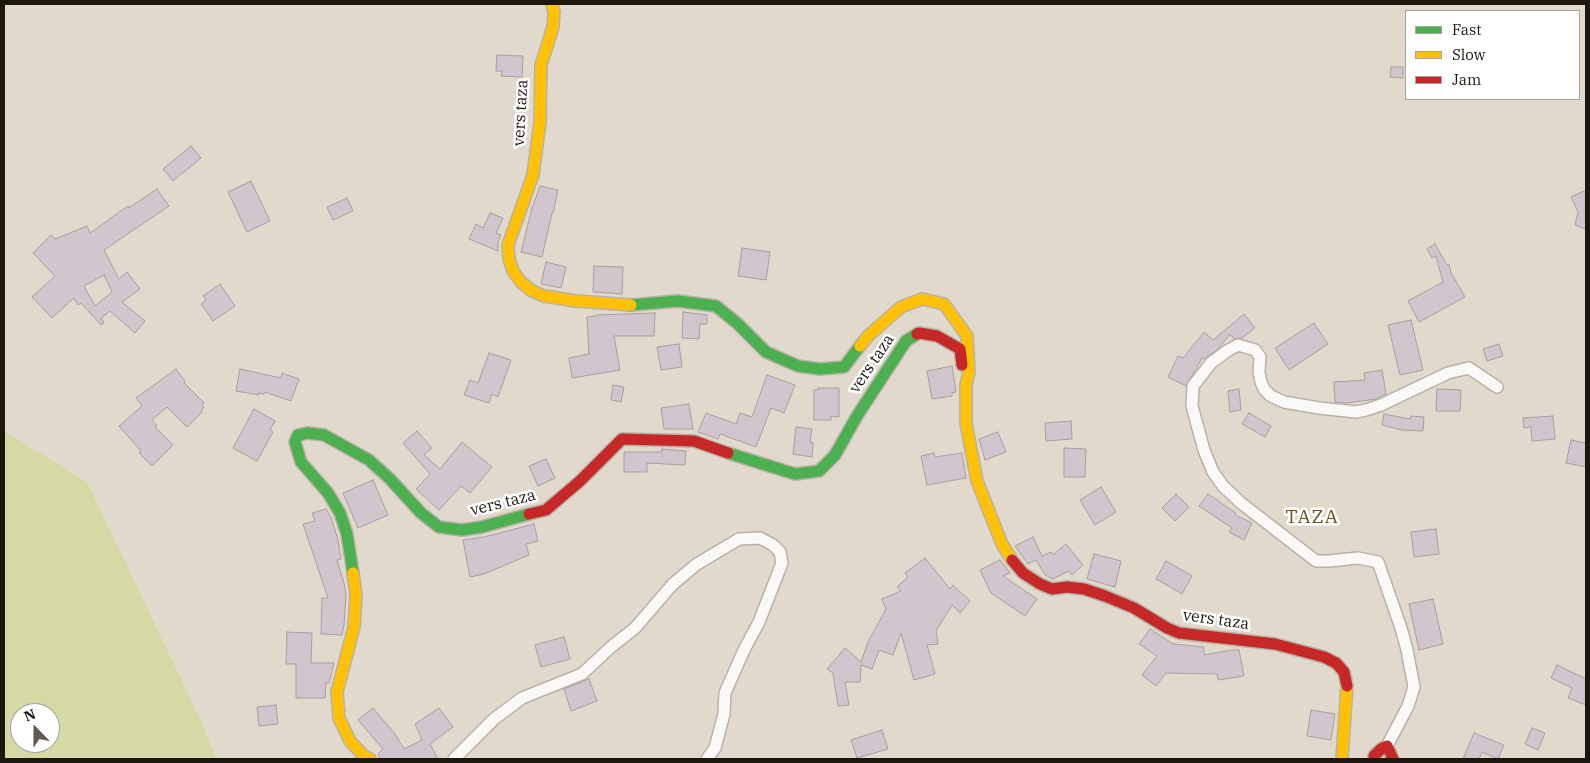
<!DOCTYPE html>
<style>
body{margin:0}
#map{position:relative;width:1590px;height:763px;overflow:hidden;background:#e1dacc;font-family:"IBM Plex Serif",serif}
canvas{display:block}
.frame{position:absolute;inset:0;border:5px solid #1b170d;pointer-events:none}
.legend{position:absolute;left:1405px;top:10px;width:175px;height:90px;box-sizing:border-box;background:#fff;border:1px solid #a4a29e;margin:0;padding:6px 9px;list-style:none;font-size:15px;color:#1b170d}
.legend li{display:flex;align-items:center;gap:10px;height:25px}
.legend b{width:25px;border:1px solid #a4a29e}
.north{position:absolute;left:10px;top:703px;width:50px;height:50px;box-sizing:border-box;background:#fff;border:1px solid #a4a29e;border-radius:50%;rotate:338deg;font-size:14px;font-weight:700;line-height:20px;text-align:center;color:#1b170d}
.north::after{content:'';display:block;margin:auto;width:18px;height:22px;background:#605b50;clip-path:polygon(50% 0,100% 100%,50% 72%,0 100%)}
</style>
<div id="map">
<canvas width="1590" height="763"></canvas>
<div class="frame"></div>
<ul class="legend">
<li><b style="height:6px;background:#4caf50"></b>Fast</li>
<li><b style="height:6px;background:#ffc107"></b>Slow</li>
<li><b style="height:6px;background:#c62828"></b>Jam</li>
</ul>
<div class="north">N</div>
</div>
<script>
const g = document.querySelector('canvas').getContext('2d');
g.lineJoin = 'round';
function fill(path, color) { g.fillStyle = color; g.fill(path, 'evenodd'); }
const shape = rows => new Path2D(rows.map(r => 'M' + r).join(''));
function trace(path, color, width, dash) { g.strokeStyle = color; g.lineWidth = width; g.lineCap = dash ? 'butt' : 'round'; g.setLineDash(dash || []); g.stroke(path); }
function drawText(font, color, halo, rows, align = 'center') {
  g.font = font + ' "IBM Plex Serif",serif'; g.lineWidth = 5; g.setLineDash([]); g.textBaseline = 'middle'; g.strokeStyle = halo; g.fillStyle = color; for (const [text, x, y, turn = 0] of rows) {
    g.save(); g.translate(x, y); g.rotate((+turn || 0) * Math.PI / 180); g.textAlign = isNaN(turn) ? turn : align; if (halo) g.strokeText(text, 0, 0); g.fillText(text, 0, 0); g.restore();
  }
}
fill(shape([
 [4,431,87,482,202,723,216,759,4,759],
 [20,713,50,713,50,743,20,743]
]), '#d5daa5');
const building = shape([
 [497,55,523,56,522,77,501,76,502,71,496,71,497,55],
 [1391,67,1403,67,1403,78,1390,77,1391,67],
 [191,146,201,158,173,181,163,169,191,146],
 [251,181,270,221,247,232,228,192,251,181],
 [540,186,558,190,553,213,552,213,542,257,521,252,532,208,540,186],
 [157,189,169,206,104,250,119,279,127,272,140,289,122,302,145,321,135,333,110,311,101,318,104,323,101,325,81,303,78,305,74,298,52,318,32,297,55,276,33,253,51,235,55,239,87,226,90,233,128,206,129,208,157,189],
 [104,275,112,292,95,306,84,286,104,275],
 [1586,190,1586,229,1575,225,1578,212,1571,197,1586,190],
 [347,198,353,211,333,220,327,207,347,198],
 [490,213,503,218,496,233,501,235,498,242,498,251,469,239,476,224,483,228,490,213],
 [1435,244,1447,265,1449,264,1451,273,1465,297,1419,322,1408,301,1443,282,1436,256,1432,258,1427,249,1435,244],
 [742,248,770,252,766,280,738,276,742,248],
 [546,262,566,267,561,288,541,284,546,262],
 [594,266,623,267,622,294,593,292,594,266],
 [220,284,235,306,213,321,201,304,206,300,203,296,220,284],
 [683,312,707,315,707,324,700,324,699,339,682,338,683,312],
 [655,313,654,336,614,336,620,370,572,378,569,358,589,354,587,317,596,316,596,315,655,313],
 [1244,314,1255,328,1242,338,1234,339,1230,334,1218,349,1204,359,1202,358,1186,386,1168,377,1178,356,1183,358,1204,332,1213,340,1244,314],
 [1411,320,1423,370,1400,375,1388,325,1411,320],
 [1314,323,1328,344,1289,370,1275,348,1314,323],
 [679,344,682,367,661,370,657,347,679,344],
 [1499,344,1503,356,1487,361,1483,349,1499,344],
 [489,353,511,360,498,397,492,394,489,403,464,395,470,380,478,383,489,353],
 [952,366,956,392,952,393,952,396,932,399,927,371,952,366],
 [176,369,185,381,184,383,204,403,202,405,204,407,201,411,202,412,187,427,167,407,152,420,157,426,155,427,173,445,152,466,139,453,141,451,119,426,142,406,136,398,176,369],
 [240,369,281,378,282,373,299,379,291,401,265,392,264,394,259,393,259,395,236,391,240,369],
 [1382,370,1386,394,1376,399,1347,403,1335,402,1334,382,1365,380,1364,373,1382,370],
 [767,375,795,385,784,413,771,408,756,447,720,434,718,439,698,432,706,413,736,424,740,413,752,417,767,375],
 [613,385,624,387,621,402,611,400,613,385],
 [818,388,839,388,839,417,831,416,831,420,814,420,814,390,818,390,818,388],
 [1239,389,1241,410,1230,412,1228,391,1239,389],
 [1437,389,1461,390,1460,411,1436,411,1437,389],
 [689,404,693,429,664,429,661,408,689,404],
 [254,409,275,421,270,430,273,432,257,461,233,448,254,409],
 [1249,413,1271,426,1265,437,1242,424,1249,413],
 [1384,414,1410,419,1411,416,1424,417,1423,431,1402,430,1382,425,1384,414],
 [1553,416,1555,439,1532,441,1531,427,1524,428,1523,418,1553,416],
 [1071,421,1072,439,1046,441,1045,423,1071,421],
 [796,427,812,429,810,442,813,443,812,457,793,454,796,427],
 [417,431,432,448,424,455,440,469,462,442,492,467,470,493,461,486,439,510,416,489,430,474,403,443,417,431],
 [998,432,1006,452,985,460,979,439,998,432],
 [1571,440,1586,443,1586,467,1566,463,1571,440],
 [1064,448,1086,449,1085,477,1064,477,1064,448],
 [662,449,686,451,685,465,647,463,647,472,624,472,624,452,662,452,662,449],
 [934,453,935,457,962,453,966,478,927,485,921,456,934,453],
 [546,459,555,478,538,486,529,466,546,459],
 [373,480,388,515,358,528,343,493,373,480],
 [1101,487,1116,512,1095,525,1080,500,1101,487],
 [1176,494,1189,507,1175,521,1162,508,1176,494],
 [1208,494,1236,513,1235,515,1252,523,1244,540,1229,532,1232,528,1199,506,1208,494],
 [326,509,331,517,338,540,341,559,337,560,344,583,346,595,344,625,342,635,321,634,322,598,328,598,303,524,315,521,312,513,326,509],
 [534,524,538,541,526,544,529,555,484,574,470,577,463,540,484,537,534,524],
 [1436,529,1439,554,1414,557,1411,532,1436,529],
 [1033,537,1042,556,1051,552,1053,555,1066,544,1083,565,1072,575,1069,571,1053,579,1045,575,1036,560,1028,564,1015,546,1033,537],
 [1094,554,1121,561,1115,587,1087,579,1094,554],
 [925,558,950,589,953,585,970,601,960,613,952,605,936,631,938,644,927,645,935,674,914,680,901,633,893,655,879,650,872,669,861,665,860,682,845,682,849,705,838,706,833,673,827,669,845,648,861,662,868,642,886,609,882,599,901,591,897,587,908,577,905,573,925,558],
 [1000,560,1010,573,1003,576,1037,599,1025,616,991,593,980,570,1000,560],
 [1166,561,1192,576,1182,594,1156,579,1166,561],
 [1433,599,1443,644,1419,650,1409,604,1433,599],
 [1150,629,1173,644,1204,647,1204,655,1232,650,1239,650,1244,676,1218,680,1217,674,1166,673,1156,686,1142,675,1157,656,1139,644,1150,629],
 [287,632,312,633,311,663,334,663,329,683,326,683,325,698,296,698,296,664,286,664,287,632],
 [564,637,570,659,541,667,535,645,564,637],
 [1557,665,1586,679,1586,705,1568,698,1572,688,1551,678,1557,665],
 [589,679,597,701,571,711,564,689,589,679],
 [276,705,278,724,259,726,257,707,276,705],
 [373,708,395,734,404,749,422,740,415,724,439,708,453,727,430,744,438,759,380,759,378,754,383,749,358,720,373,708],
 [1311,710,1335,714,1331,740,1307,736,1311,710],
 [1532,728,1545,733,1538,750,1525,744,1532,728],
 [882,730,888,749,857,758,851,740,882,730],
 [1474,733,1504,745,1498,759,1482,752,1479,759,1463,759,1474,733]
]);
fill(building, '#d2c5ce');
trace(building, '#a49f9d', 1);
const street = shape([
 [1387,746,1408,706,1414,687,1407,650,1401,628,1378,562,1358,558,1329,561,1316,561,1241,503,1223,486,1213,472,1204,450,1192,406,1193,386,1211,363,1227,351,1238,345,1255,350,1260,357,1259,372,1261,382,1264,389,1271,396,1284,402,1319,408,1356,412,1366,410,1381,405,1448,373,1469,368,1497,387],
 [454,759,494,719,522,698,582,674,611,647,635,628,673,584,697,564,739,539,760,538,773,545,780,552,782,563,759,622,744,650,725,693,724,714,715,748,707,759]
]);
const fast = shape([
 [631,305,678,301,716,306,738,324,766,352,798,366,820,369,844,367,860,346],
 [728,453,795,474,819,471,835,455,857,416,906,341,917,334],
 [353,573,347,534,340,513,328,493,301,462,295,442,298,435,308,433,324,435,369,460,390,479,421,513,439,527,462,530,482,527,529,514]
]);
const slow = shape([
 [552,4,554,12,553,27,541,65,540,122,533,175,508,245,509,259,513,271,521,282,532,291,544,296,576,301,631,305],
 [860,346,869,335,901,307,922,299,944,304,967,336,969,372,966,385,966,423,977,481,1002,544,1012,560],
 [353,573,356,595,354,627,337,692,339,718,350,741,364,756,370,759],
 [1342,759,1347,686]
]);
const jam = shape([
 [917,334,919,333,937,336,960,349,962,365],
 [529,514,546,510,580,481,622,439,694,441,728,453],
 [1012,560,1023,573,1040,584,1052,589,1067,587,1084,589,1105,596,1134,608,1167,628,1179,633,1275,644,1324,657,1336,663,1344,672,1347,686],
 [1374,759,1374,756,1381,749,1387,746,1393,759]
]);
trace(street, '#b7b2a7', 14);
trace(fast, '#b7b2a7', 14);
trace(slow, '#b7b2a7', 14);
trace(jam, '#b7b2a7', 14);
trace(street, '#faf9f7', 11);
trace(fast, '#4caf50', 11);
trace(slow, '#ffc107', 11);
trace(jam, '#c62828', 11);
drawText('16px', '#1b170d', '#fff', [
 ["vers taza",521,113,-87],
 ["vers taza",872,364,-56],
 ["vers taza",503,503,-14],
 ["vers taza",1216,620,8]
]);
g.letterSpacing = '1px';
drawText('19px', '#655519', '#fff', [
 ["TAZA",1312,518]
]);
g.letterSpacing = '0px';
</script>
